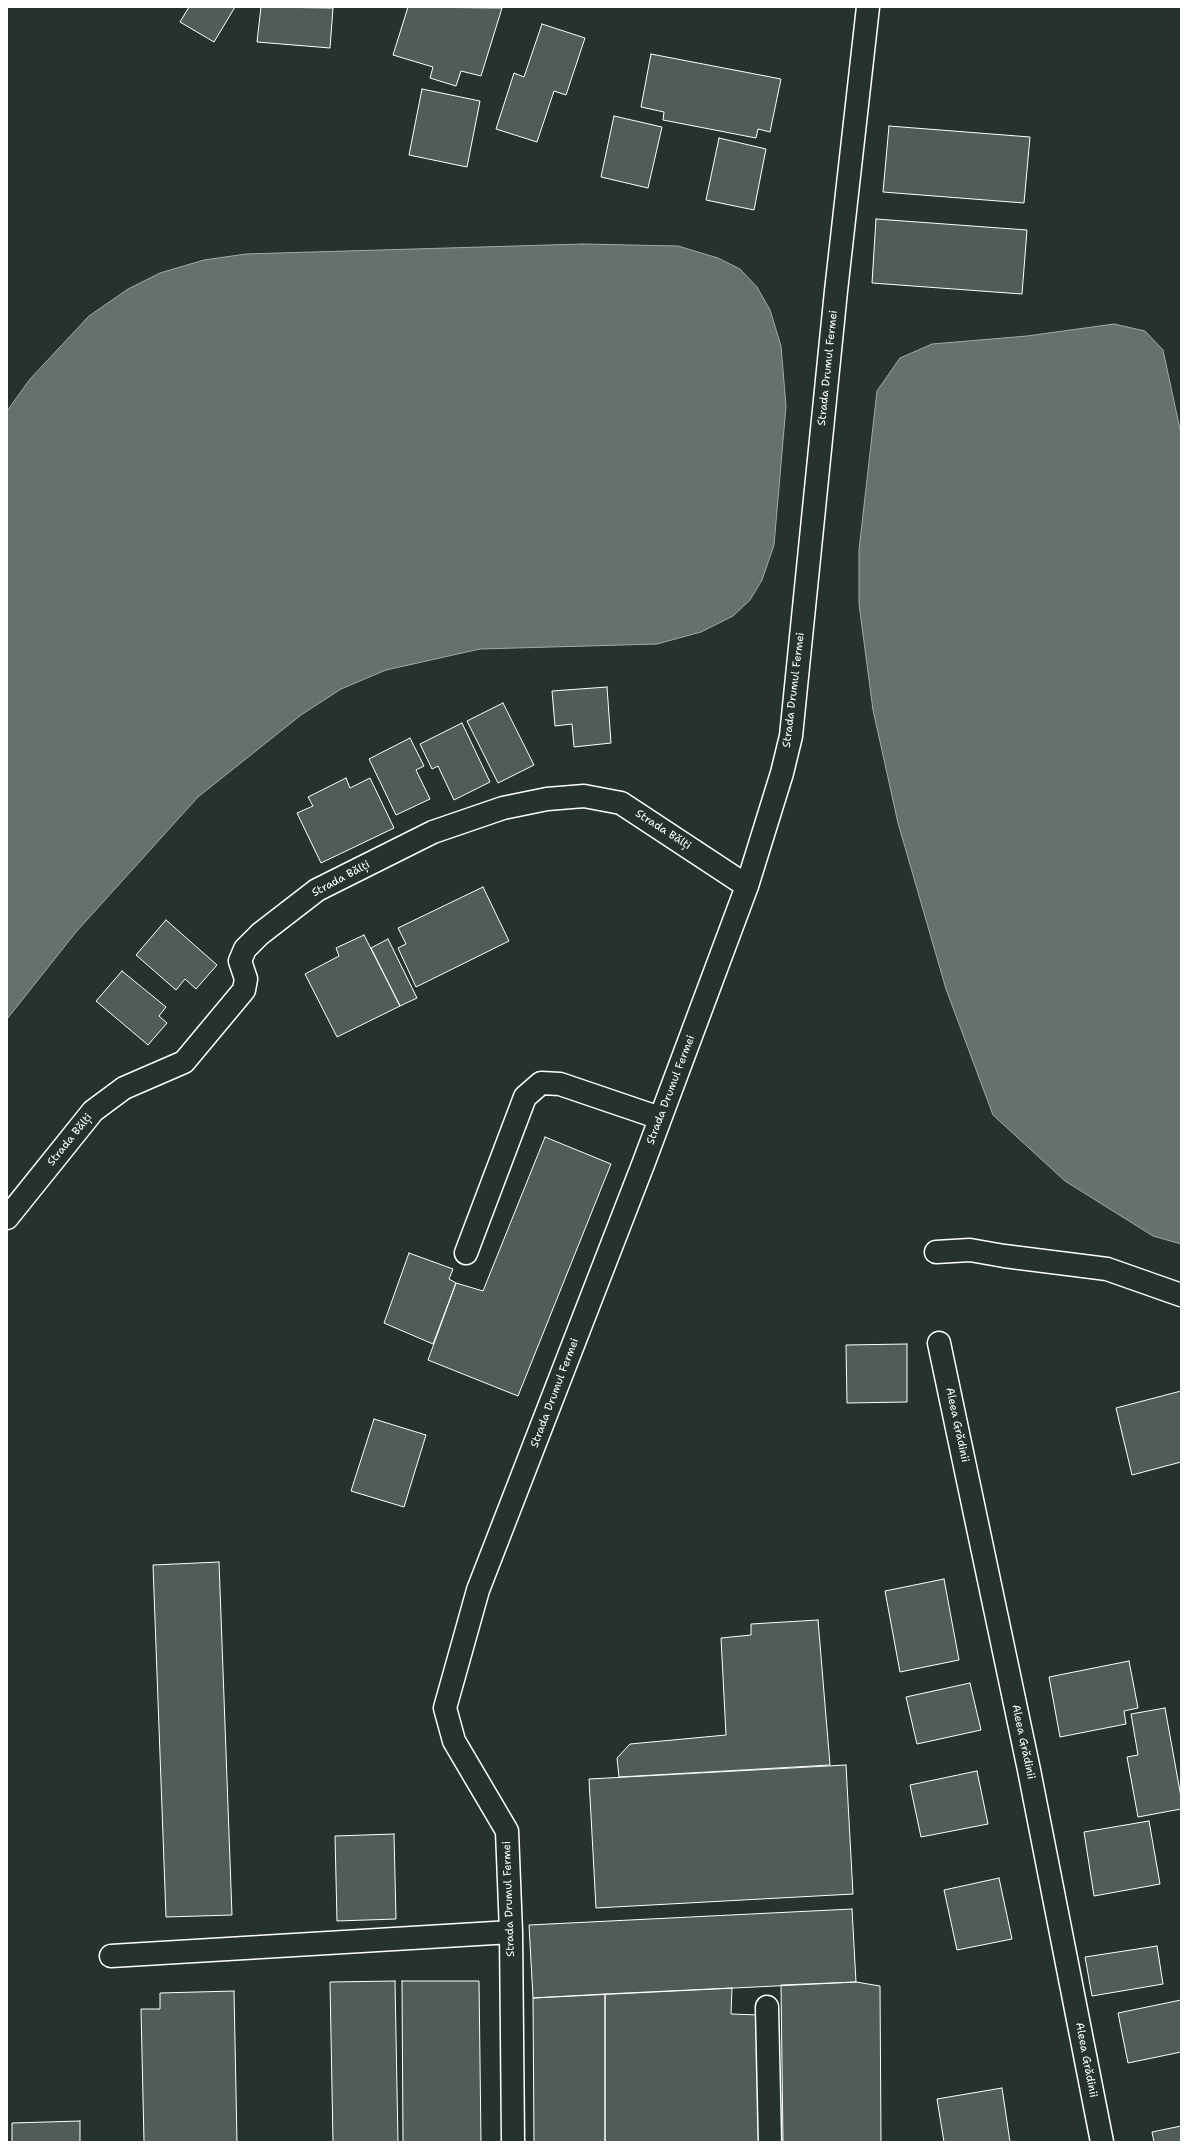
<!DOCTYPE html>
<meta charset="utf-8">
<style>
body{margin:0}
#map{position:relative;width:1188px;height:2149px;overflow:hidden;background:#26332d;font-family:"Shantell Sans",sans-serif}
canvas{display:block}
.frame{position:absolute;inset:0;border:8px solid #fff;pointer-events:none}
</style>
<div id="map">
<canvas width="1188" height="2149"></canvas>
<div class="frame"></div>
</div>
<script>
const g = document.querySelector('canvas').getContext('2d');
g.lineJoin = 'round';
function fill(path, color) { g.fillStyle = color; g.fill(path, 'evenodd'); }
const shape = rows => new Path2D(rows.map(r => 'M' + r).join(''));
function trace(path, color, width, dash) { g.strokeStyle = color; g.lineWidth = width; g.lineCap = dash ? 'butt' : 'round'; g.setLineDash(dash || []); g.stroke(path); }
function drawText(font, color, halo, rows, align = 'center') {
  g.font = font + ' "Shantell Sans",sans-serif'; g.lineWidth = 3; g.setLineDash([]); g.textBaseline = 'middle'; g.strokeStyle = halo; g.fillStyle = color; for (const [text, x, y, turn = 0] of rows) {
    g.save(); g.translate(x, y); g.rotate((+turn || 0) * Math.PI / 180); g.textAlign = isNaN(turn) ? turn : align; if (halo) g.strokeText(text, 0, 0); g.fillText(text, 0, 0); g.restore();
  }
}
const water = shape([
 [582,244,678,246,718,258,740,269,757,287,770,310,781,346,786,406,774,545,762,580,750,600,733,616,701,632,657,644,480,649,386,670,341,689,301,715,198,797,76,932,7,1019,7,411,30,379,89,316,128,289,160,273,204,260,246,254,582,244],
 [1114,324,1145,331,1163,350,1181,434,1181,1244,1153,1236,1065,1181,993,1115,946,989,898,823,873,710,859,604,859,550,877,391,900,358,932,344,1027,336,1114,324]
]);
fill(water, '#67706c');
trace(water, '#a4a9a7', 1);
const building = shape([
 [189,7,235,7,214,42,180,22,189,7],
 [261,7,333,8,330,48,257,42,261,7],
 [408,7,502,8,481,76,461,71,456,86,430,78,433,67,393,55,408,7],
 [542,24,585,38,566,95,554,91,537,142,496,129,514,73,524,77,542,24],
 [651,54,781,79,770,132,758,129,756,138,663,120,664,112,641,107,651,54],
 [422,89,480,101,467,167,409,155,422,89],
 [614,116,662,127,648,188,601,177,614,116],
 [889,126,1030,137,1024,203,883,192,889,126],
 [719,138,766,149,754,210,706,200,719,138],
 [876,219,1027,230,1022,294,872,283,876,219],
 [607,687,611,743,574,747,572,724,555,726,552,691,607,687],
 [503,703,534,765,498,783,467,721,503,703],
 [462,723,490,782,454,800,438,766,432,769,420,744,462,723],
 [410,738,424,766,416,770,430,799,396,815,369,759,410,738],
 [346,778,350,788,370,778,394,828,321,863,297,813,313,806,308,797,346,778],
 [483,887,509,941,416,987,398,948,406,944,398,928,483,887],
 [166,920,217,965,196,989,185,979,176,990,136,955,166,920],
 [364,935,400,1006,337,1037,305,974,339,956,336,948,364,935],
 [388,939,417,998,400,1006,371,948,388,939],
 [122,971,166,1007,159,1016,167,1023,148,1045,96,1001,122,971],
 [545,1137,611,1164,518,1396,428,1360,456,1283,483,1291,545,1137],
 [409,1253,453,1269,449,1279,456,1283,433,1344,384,1323,409,1253],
 [907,1344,907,1402,847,1403,846,1345,907,1344],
 [1181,1391,1181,1462,1132,1475,1116,1408,1181,1391],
 [374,1419,426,1435,404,1507,351,1491,374,1419],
 [219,1562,232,1915,166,1917,153,1565,219,1562],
 [944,1579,959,1660,900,1672,885,1591,944,1579],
 [818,1620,830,1765,619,1777,617,1758,630,1744,726,1735,721,1638,751,1635,751,1624,818,1620],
 [1129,1661,1138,1708,1124,1711,1126,1724,1060,1737,1049,1677,1129,1661],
 [970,1683,981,1730,917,1744,906,1697,970,1683],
 [1165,1708,1181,1797,1181,1809,1138,1817,1127,1757,1138,1755,1131,1714,1165,1708],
 [846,1765,853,1894,596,1908,589,1779,846,1765],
 [977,1771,988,1824,921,1837,910,1785,977,1771],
 [1149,1821,1160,1884,1094,1896,1084,1832,1149,1821],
 [394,1834,396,1919,337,1921,335,1836,394,1834],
 [999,1878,1012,1939,957,1950,944,1890,999,1878],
 [852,1909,856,1982,533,1998,529,1925,852,1909],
 [1157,1946,1163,1984,1092,1996,1085,1957,1157,1946],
 [395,1981,398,2142,333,2142,330,1982,395,1981],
 [402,1981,479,1981,481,2142,403,2142,402,1981],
 [856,1982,880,1986,881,2142,783,2142,781,1985,856,1982],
 [732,1988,731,2014,760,2015,762,2142,605,2142,605,1994,732,1988],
 [234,1991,237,2142,144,2142,141,2009,160,2009,160,1993,234,1991],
 [605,1994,605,2142,534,2142,533,1998,605,1994],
 [1181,2000,1181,2052,1128,2063,1118,2013,1181,2000],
 [1002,2088,1010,2142,944,2142,937,2099,1002,2088],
 [80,2121,80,2142,12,2142,12,2123,80,2121],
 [1181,2126,1181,2142,1154,2142,1152,2132,1181,2126]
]);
fill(building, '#515c57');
trace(building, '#fff', 1);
const minor = shape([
 [7,1218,93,1111,124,1088,184,1062,244,990,246,979,240,961,245,949,260,934,317,890,433,832,503,808,547,799,584,796,621,803,747,886],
 [936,1252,970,1250,1004,1256,1107,1269,1181,1295],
 [466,1253,525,1097,541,1083,560,1084,660,1118],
 [939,1343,1029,1770,1102,2142],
 [111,1956,511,1932],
 [767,2007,770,2142],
 [513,2142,511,1932,507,1831,454,1741,445,1708,478,1590,644,1162,747,886,782,773,791,736,836,291,868,7]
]);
trace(minor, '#fff', 25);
trace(minor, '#26332d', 22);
drawText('11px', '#fff', '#26332d', [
 ["Strada Drumul Fermei",828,368,-84],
 ["Strada Drumul Fermei",794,690,-83],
 ["Strada Bălți",663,830,33],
 ["Strada Bălți",341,879,-28],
 ["Strada Drumul Fermei",671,1090,-69],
 ["Strada Bălți",70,1140,-51],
 ["Strada Drumul Fermei",555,1393,-69],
 ["Aleea Grădinii",957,1425,78],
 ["Aleea Grădinii",1023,1742,78],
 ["Strada Drumul Fermei",509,1899,-92],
 ["Aleea Grădinii",1086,2060,79]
]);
</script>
